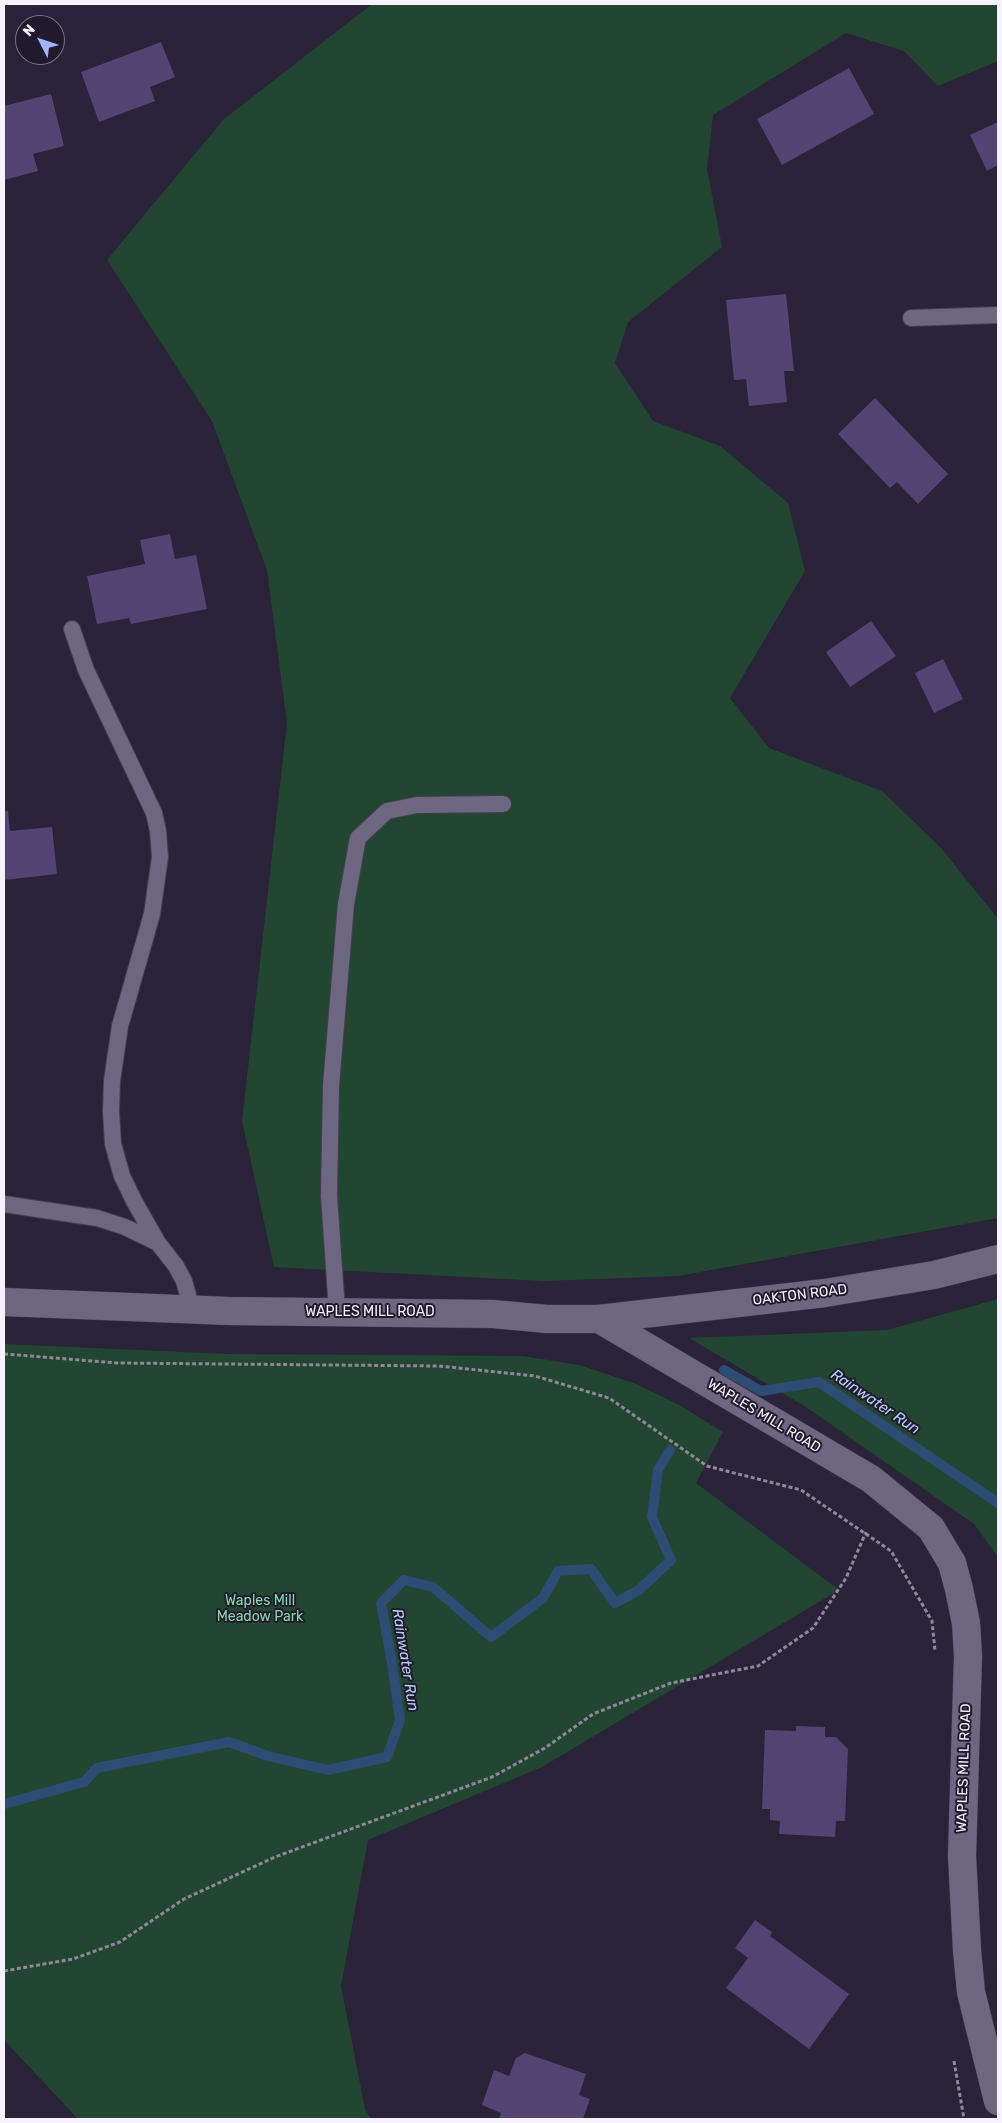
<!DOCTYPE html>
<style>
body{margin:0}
#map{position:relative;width:1002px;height:2123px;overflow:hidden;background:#2a233a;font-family:Rubik,sans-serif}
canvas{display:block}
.frame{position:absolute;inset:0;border:5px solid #f6f3ff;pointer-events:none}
.north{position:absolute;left:15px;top:15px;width:50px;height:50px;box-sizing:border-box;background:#211a2f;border:1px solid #767182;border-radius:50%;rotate:311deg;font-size:14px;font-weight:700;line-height:20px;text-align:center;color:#f6f3ff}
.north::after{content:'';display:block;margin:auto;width:18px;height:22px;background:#a3b2fd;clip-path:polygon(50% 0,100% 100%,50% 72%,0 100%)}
</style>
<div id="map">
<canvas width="1002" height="2123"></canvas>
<div class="frame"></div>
<div class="north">N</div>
</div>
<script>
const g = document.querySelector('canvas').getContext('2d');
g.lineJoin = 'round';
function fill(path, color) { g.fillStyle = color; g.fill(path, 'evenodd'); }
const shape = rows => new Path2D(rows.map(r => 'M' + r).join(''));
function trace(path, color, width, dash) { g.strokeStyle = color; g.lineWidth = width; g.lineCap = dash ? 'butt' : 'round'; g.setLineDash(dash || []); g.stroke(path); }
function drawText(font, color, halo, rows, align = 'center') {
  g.font = font + ' Rubik,sans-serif'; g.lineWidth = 4; g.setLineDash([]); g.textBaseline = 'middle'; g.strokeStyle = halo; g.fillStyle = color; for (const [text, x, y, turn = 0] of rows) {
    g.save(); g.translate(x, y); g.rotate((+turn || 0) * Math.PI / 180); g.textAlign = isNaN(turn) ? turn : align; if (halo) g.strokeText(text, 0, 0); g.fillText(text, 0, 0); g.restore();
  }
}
fill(shape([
 [372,4,998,4,998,61,938,86,904,51,846,33,713,115,707,169,722,247,628,322,615,363,653,421,720,446,788,503,805,571,730,698,769,748,882,791,941,848,998,919,998,1218,678,1276,544,1281,274,1267,242,1121,287,723,267,570,212,421,107,260,223,120],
 [998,1299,998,1557,974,1524,806,1407,689,1338,887,1330],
 [4,1344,228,1354,523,1356,579,1365,634,1383,681,1406,723,1432,696,1483,839,1590,542,1767,368,1840,341,1986,365,2109,371,2119,78,2119,4,2040]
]), '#234632');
trace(shape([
 [724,1370,761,1391,819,1382,998,1503],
 [4,1804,84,1782,97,1768,229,1742,268,1756,328,1770,387,1757,400,1720,392,1663,381,1603,404,1580,433,1587,491,1637,543,1598,558,1571,591,1569,615,1603,639,1590,671,1560,652,1517,658,1470,670,1450]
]), '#2d4d75', 10);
fill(shape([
 [161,42,175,77,150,87,155,101,99,122,81,72],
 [849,68,874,114,782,165,757,119],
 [51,94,64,146,33,154,38,171,4,180,4,106],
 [998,122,998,165,987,171,970,135],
 [786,294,794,371,784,371,787,402,749,406,746,379,734,380,726,300],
 [875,398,948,474,918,504,897,482,890,488,838,434],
 [170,534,175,559,196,555,207,609,131,624,129,618,97,624,87,576,145,564,140,540],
 [871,621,896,656,850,687,826,652],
 [943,659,963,699,934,713,915,673],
 [4,811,8,811,10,831,52,827,57,874,4,880],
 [796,1726,825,1727,825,1737,836,1737,848,1749,845,1821,836,1821,835,1837,779,1834,780,1821,770,1820,770,1809,762,1809,765,1730,796,1731],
 [755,1920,772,1932,770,1936,849,1994,809,2049,726,1988,748,1958,735,1948],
 [525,2053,586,2074,579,2095,590,2099,583,2119,499,2119,501,2113,482,2105,494,2070,509,2076,516,2058]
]), '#534473');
const service = shape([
 [911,318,998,315],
 [72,629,86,670,154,813,158,831,160,857,152,914,120,1026,112,1081,111,1111,113,1144,122,1176,134,1201,158,1243],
 [4,1204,97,1218,125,1227,158,1243,176,1266,184,1281,192,1309],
 [337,1311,329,1196,331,1086,346,904,358,838,387,811,417,805,503,804]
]);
const tertiary = shape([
 [599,1319,825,1293,934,1275,998,1259]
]);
const secondary = shape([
 [4,1302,229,1311,493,1314,547,1319,599,1319,871,1479,931,1528,952,1563,959,1589,966,1623,968,1656,962,1856,967,1950,971,1992,998,2101]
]);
trace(service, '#453f51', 18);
trace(tertiary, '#453f51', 29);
trace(secondary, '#453f51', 29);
trace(shape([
 [4,1354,118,1363,439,1366,535,1376,609,1398,707,1466,801,1490,891,1551,932,1621,935,1651],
 [4,1971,73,1959,120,1942,184,1899,275,1857,492,1777,545,1748,593,1714,671,1683,758,1666,813,1628,846,1578,866,1532],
 [954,2061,964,2119]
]), '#8e899a', 3, [4, 2.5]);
trace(service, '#6e6781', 16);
trace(tertiary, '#6e6781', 28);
trace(secondary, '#6e6781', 28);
drawText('14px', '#f6f3ff', '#211a2f', [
 ["OAKTON ROAD",800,1295,-7],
 ["WAPLES MILL ROAD",370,1312],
 ["WAPLES MILL ROAD",764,1416,31],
 ["WAPLES MILL ROAD",964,1768,-88]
]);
drawText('14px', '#84d9a9', '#211a2f', [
 ["Waples Mill",260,1601],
 ["Meadow Park",260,1617]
]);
drawText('italic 15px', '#b1cff7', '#211a2f', [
 ["Rainwater Run",875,1402,34],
 ["Rainwater Run",405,1660,81]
]);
</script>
